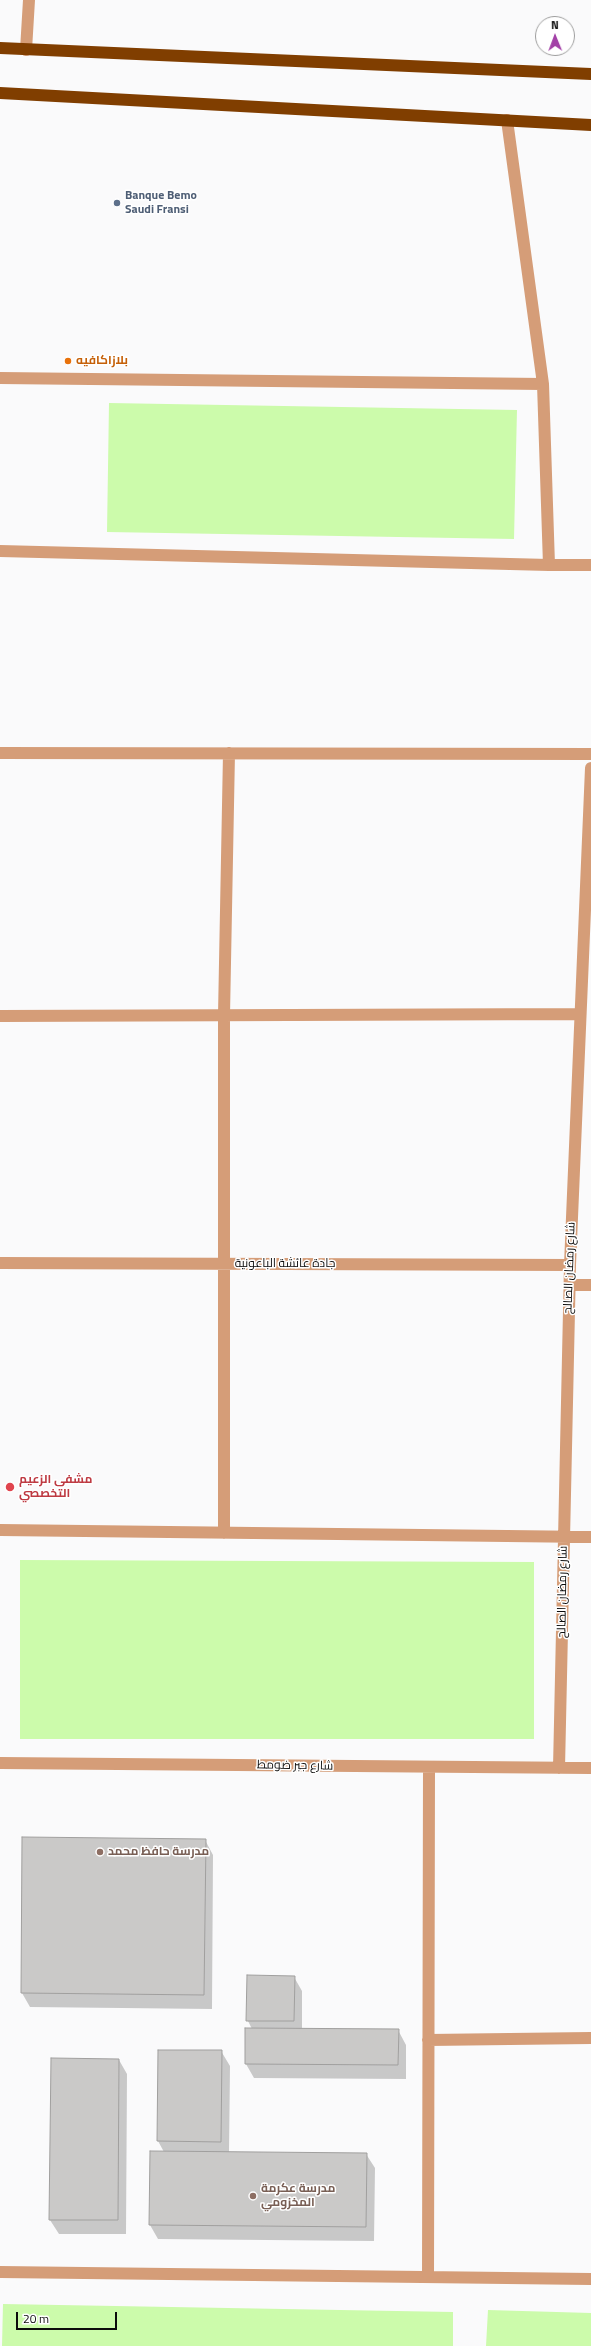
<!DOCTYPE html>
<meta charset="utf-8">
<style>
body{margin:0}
#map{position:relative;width:591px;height:2346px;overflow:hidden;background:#fafafb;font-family:"Titillium Web",sans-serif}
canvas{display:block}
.north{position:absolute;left:535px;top:16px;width:40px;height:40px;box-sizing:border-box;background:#fff;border:1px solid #9e9e9e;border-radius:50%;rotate:359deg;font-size:11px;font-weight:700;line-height:16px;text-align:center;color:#0c0c0c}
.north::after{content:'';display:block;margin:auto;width:14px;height:18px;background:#a341a7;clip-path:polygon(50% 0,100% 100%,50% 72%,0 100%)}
.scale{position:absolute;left:16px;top:2312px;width:101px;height:18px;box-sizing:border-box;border:2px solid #0c0c0c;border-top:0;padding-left:5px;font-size:12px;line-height:14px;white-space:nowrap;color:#0c0c0c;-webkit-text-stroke:3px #fff;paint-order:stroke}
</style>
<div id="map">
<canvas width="591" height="2346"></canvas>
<div class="north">N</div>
<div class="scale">20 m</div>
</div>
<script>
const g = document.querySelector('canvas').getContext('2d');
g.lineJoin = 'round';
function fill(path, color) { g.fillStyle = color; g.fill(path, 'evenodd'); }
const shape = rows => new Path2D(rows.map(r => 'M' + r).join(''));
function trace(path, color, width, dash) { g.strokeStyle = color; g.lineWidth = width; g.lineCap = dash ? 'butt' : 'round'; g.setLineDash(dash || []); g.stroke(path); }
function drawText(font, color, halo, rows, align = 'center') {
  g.font = font + ' "Titillium Web",Cairo,sans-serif'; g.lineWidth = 3; g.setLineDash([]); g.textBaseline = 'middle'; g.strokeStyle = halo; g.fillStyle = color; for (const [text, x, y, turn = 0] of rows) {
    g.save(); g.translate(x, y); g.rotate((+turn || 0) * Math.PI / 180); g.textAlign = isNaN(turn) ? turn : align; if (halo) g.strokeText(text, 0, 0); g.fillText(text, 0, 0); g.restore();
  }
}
fill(shape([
 [109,403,517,410,514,539,107,532],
 [20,1560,534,1562,534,1739,20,1739],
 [3,2304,453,2312,453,2346,2,2346],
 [488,2310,591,2313,591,2346,486,2346]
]), '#ccfbab');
fill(shape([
 [23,1838,205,1840,213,1855,212,2009,30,2007,22,1993],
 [294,1977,302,1991,302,2030,398,2030,406,2045,406,2079,254,2078,246,2064,252,2029,248,2021],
 [159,2051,221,2051,230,2066,229,2153,366,2154,375,2168,374,2241,158,2239,150,2225,164,2152,158,2141],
 [119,2060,127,2074,126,2234,59,2234,50,2220]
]), '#0003');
const building = shape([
 [22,1837,206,1839,204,1995,21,1993,22,1837],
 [247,1975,295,1976,294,2021,246,2021,247,1975],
 [245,2028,399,2029,398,2065,245,2064,245,2028],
 [158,2050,222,2050,221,2142,157,2141,158,2050],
 [51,2058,119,2059,118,2220,49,2220,51,2058],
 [150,2151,367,2153,366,2227,149,2225,150,2151]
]);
fill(building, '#cac9c8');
trace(building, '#a09f9e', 1);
trace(shape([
 [26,50,29,0],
 [507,120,543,384,549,565],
 [0,378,543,384],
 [0,551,549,565,591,565],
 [0,753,591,754],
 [0,1016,580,1014],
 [0,1263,570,1265],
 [569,1285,591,1285],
 [0,1530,591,1537],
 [224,1533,224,1015,229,753],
 [0,1763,591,1768],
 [559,1768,570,1265,591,768],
 [428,2040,591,2038],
 [0,2272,591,2279],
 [428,2277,429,1767]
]), '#d59d78', 12);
trace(shape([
 [0,48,591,74],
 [0,93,591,125]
]), '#803e00', 12);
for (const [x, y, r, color] of [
 [117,203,4,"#5c6f8a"],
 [68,361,4,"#e8710a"],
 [10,1487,5,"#e0444e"],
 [100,1852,4,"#8d6e63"],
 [253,2196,4,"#8d6e63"]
]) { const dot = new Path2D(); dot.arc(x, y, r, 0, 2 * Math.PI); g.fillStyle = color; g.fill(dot); trace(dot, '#fff', 1.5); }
drawText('bold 12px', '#4e5e75', '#fff', [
 ["Banque Bemo",125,196],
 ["Saudi Fransi",125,210]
], 'left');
drawText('bold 12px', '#c56008', '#fff', [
 ["بلازاكافيه",76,361]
], 'left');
drawText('12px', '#0c0c0c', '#fff', [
 ["جادة عائشة الباعونية",285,1264],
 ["شارع رمضان الصالح",570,1268,-88],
 ["شارع رمضان الصالح",563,1592,-89],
 ["شارع جبر ضومط",295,1766,1]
]);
drawText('bold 12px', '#be3a42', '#fff', [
 ["مشفى الزعيم",19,1480],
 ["التخصصي",19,1494]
], 'left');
drawText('bold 12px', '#785e54', '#fff', [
 ["مدرسة حافظ محمد",108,1852],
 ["مدرسة عكرمة",261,2189],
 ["المخزومي",261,2203]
], 'left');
</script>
